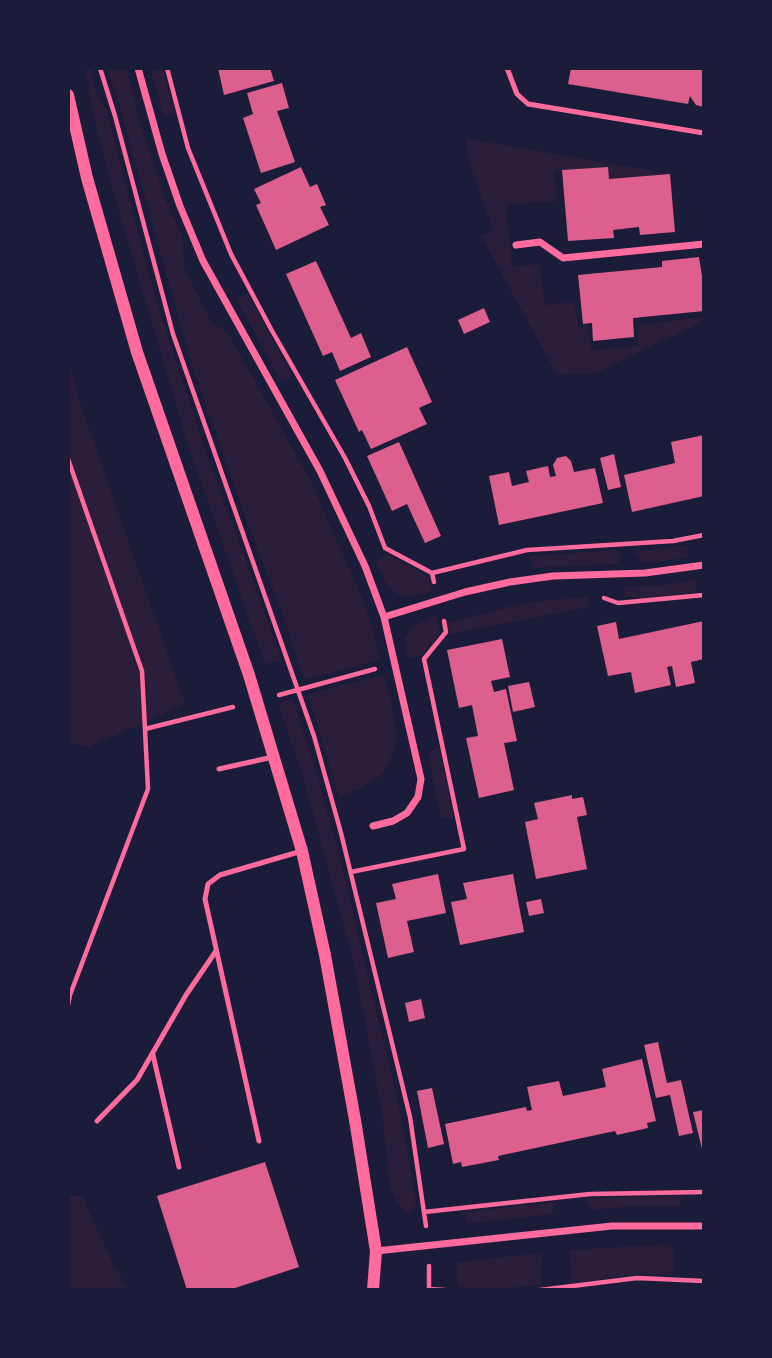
<!DOCTYPE html>
<style>
body{margin:0}
#map{position:relative;width:772px;height:1358px;overflow:hidden;background:#1b1b3a;font-family:"Space Grotesk",sans-serif}
canvas{display:block}
.frame{position:absolute;inset:0;border:70px solid #1b1b3a;pointer-events:none}
</style>
<div id="map">
<canvas width="772" height="1358"></canvas>
<div class="frame"></div>
</div>
<script>
const g = document.querySelector('canvas').getContext('2d');
g.lineJoin = 'round';
function fill(path, color) { g.fillStyle = color; g.fill(path, 'evenodd'); }
const shape = rows => new Path2D(rows.map(r => 'M' + r).join(''));
function trace(path, color, width, dash) { g.strokeStyle = color; g.lineWidth = width; g.lineCap = dash ? 'butt' : 'round'; g.setLineDash(dash || []); g.stroke(path); }
fill(shape([
 [85,68,91,68,95,89,107,112,150,279,175,359,206,453,282,660,265,664,188,445,115,198,93,114],
 [107,68,127,68,139,119,164,197,182,236,184,267,211,322,228,333,311,481,365,605,380,656,376,661,304,680,281,609,250,530,192,366,119,103],
 [150,68,163,68,175,115,164,116],
 [465,138,670,174,609,179,607,167,554,171,557,201,506,205,512,266,540,264,544,305,573,302,579,327,588,326,591,350,638,346,639,325,704,317,704,321,596,373,557,375,481,236,493,229,470,165],
 [247,293,292,375,282,383,237,301],
 [68,355,79,400,185,704,87,748,68,741],
 [687,545,689,557,666,561,641,563,635,552],
 [618,550,621,557,617,564,532,568,530,556],
 [388,555,428,577,432,592,412,597,400,595,389,589,375,561],
 [696,579,697,593,653,598,625,597,624,586,666,585],
 [583,597,588,598,589,607,451,634,448,623,523,603],
 [436,615,440,633,421,656,406,658,405,638,412,627],
 [379,676,385,676,394,715,397,734,395,749,387,766,379,777,361,788,339,797,308,694],
 [293,699,317,775,342,867,400,1111,416,1205,410,1215,397,1203,390,1188,382,1113,354,963,304,780,278,703],
 [439,746,454,819,441,818,428,753],
 [681,1195,680,1207,622,1207,591,1210,585,1198],
 [68,1196,82,1196,114,1266,129,1290,68,1290],
 [556,1202,552,1214,468,1224,462,1212],
 [670,1244,673,1250,673,1275,637,1274,571,1283,570,1250],
 [542,1253,541,1285,497,1289,457,1287,457,1262]
]), '#2a1e3b');
fill(shape([
 [218,68,270,68,274,81,224,95],
 [571,68,704,68,704,107,696,105,690,96,688,104,568,84],
 [282,83,289,108,277,111,295,162,261,173,243,118,253,114,247,93],
 [301,167,310,187,317,184,326,205,320,207,329,225,276,250,256,205,261,203,254,189],
 [608,167,609,179,670,174,675,232,640,235,639,227,613,230,614,238,568,241,562,170],
 [699,257,704,289,704,311,633,318,634,337,593,341,592,323,583,324,578,275,662,267,662,261],
 [316,261,351,338,361,333,371,357,340,371,332,352,323,356,286,274],
 [484,308,490,322,464,334,458,320],
 [407,347,432,402,419,408,427,424,371,449,362,430,359,432,335,380],
 [704,435,704,496,632,512,624,475,675,463,671,442],
 [399,442,441,536,425,543,407,504,392,511,367,456],
 [614,454,621,487,608,490,600,458],
 [566,456,571,461,574,472,595,468,603,503,499,525,489,476,509,472,512,486,529,482,526,471,548,466,550,477,556,476,553,465,557,458],
 [704,621,704,659,691,662,695,683,676,687,672,666,667,667,671,685,635,693,631,672,608,676,597,626,616,622,619,639],
 [502,639,510,677,491,681,494,692,506,689,511,713,517,741,504,743,514,790,479,798,466,738,478,736,472,705,459,708,447,650],
 [529,682,535,707,513,712,508,686],
 [572,795,572,799,583,797,587,815,577,817,587,869,536,879,525,822,538,819,534,803],
 [438,874,446,913,407,921,414,952,388,958,376,903,396,899,392,884],
 [513,874,524,932,460,945,451,902,467,899,463,883],
 [541,899,544,913,529,916,526,902],
 [421,999,425,1018,409,1022,405,1003],
 [658,1042,667,1083,681,1080,693,1133,679,1136,670,1095,656,1098,644,1045],
 [642,1059,656,1121,647,1123,648,1128,617,1135,615,1131,498,1156,499,1160,462,1167,461,1162,453,1164,445,1124,526,1107,527,1111,532,1110,527,1087,559,1081,563,1096,606,1087,602,1069],
 [432,1088,444,1144,428,1148,417,1091],
 [704,1110,704,1153,703,1153,693,1112],
 [265,1162,299,1267,229,1290,187,1290,157,1196]
]), '#dd5f8e');
trace(shape([
 [100,68,115,116,173,334,314,736,341,833,410,1117,426,1226],
 [167,68,188,148,231,254,271,329,345,458,369,506,385,548,432,573,434,582],
 [68,459,142,671,148,789,70,995,68,1005],
 [432,573,527,550,673,541,704,535],
 [604,598,618,603,704,595],
 [279,695,375,669],
 [145,729,233,707],
 [351,872,464,849,424,659,446,632,444,621],
 [424,1212,590,1194,704,1192],
 [429,1266,429,1290],
 [429,1289,445,1290],
 [540,1290,637,1278,704,1281]
]), '#ff6b9d', 4.5);
trace(shape([
 [507,68,517,94,528,104,704,133],
 [219,769,273,757],
 [153,1055,179,1167],
 [97,1121,137,1080,186,995,216,951],
 [259,1141,205,899,208,884,220,875,302,851]
]), '#ff6b9d', 5);
trace(shape([
 [138,68,162,154,180,206,203,261,320,471,365,566,384,617,421,779,418,797,407,813,393,821,373,826],
 [516,245,540,242,563,258,704,244],
 [384,617,465,592,510,582,553,576,645,573,704,565],
 [376,1251,612,1226,704,1226]
]), '#ff6b9d', 7);
trace(shape([
 [68,95,87,178,137,352,249,675,302,851,325,955,355,1120,376,1251,373,1290]
]), '#ff6b9d', 12);
</script>
